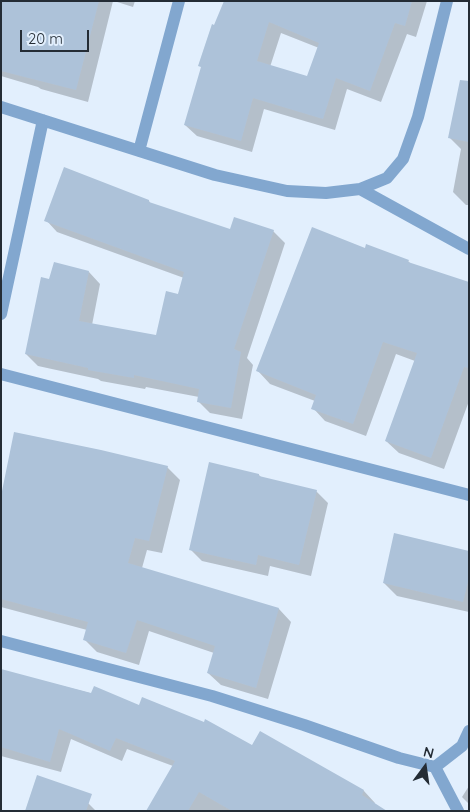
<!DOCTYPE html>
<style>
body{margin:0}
#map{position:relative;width:470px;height:812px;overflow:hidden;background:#e2effd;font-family:Quicksand,sans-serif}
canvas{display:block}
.frame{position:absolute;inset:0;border:2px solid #242c35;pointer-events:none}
.north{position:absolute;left:400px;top:742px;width:50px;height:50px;-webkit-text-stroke:4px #e2effd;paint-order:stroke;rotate:14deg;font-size:14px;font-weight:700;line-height:20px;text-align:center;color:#242c35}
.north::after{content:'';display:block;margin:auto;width:18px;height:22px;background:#242c35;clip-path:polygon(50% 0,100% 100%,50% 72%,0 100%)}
.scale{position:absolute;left:20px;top:30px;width:69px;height:22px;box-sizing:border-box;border:2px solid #242c35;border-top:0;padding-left:6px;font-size:15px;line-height:18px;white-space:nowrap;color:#242c35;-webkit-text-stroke:4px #e2effd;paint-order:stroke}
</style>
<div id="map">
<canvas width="470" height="812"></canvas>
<div class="frame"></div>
<div class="north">N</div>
<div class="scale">20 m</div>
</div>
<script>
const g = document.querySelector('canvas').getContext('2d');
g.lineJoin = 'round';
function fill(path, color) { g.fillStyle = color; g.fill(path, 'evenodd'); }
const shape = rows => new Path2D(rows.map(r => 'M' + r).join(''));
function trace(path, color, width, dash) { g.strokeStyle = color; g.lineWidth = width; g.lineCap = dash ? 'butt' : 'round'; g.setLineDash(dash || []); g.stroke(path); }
fill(shape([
 [1,1,113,1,88,102,41,89,38,87,1,76],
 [114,1,135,1,133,7],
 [226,1,427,1,416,37,407,34,381,102,347,89,335,130,264,109,252,152,197,136,185,125,215,26],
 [281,33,319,48,308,78,270,67],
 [469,95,469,205,466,205,453,192,461,149,450,138],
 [149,201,151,204,231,231,273,231,285,243,247,358,253,365,242,419,210,413,198,401,199,397,146,387,145,389,101,381,98,379,38,366,26,354,50,280,89,272,100,284,92,325,157,337,178,295,184,278,57,232,46,220],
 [366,249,408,261,412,265,469,283,469,401,444,469,399,453,386,441,415,361,396,354,366,436,325,421,313,408,315,401,270,384,258,371],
 [167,467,180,480,162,553,147,550,142,568,279,609,291,622,268,699,221,685,208,673,214,653,149,631,139,665,97,652,84,639,87,630,1,607,1,509],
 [259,475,262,478,316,491,328,503,311,576,270,566,268,576,202,561,190,549],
 [469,552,469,612,397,596,384,583],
 [1,670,140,706,253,747,261,733,364,791,375,803,374,804,384,811,153,811,173,766,127,749,122,761,71,739,61,772,1,756],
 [469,786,469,804,462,797],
 [88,803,96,811,26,811]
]), '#0003');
fill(shape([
 [1,1,99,1,76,90,1,71],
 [224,1,412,1,405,26,395,23,370,91,336,78,323,119,253,98,241,141,184,125,201,67,198,66,212,24,214,25],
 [269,22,319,43,307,76,257,61],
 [460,80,469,81,469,142,448,138],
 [64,167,149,200,149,202,230,229,234,217,274,230,234,349,241,352,231,408,197,402,199,389,134,375,134,378,88,370,88,368,25,354,41,277,49,279,54,262,89,271,79,321,156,335,166,291,178,294,184,272,44,221],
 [312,227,365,248,366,244,409,260,408,262,469,282,469,368,464,367,431,458,385,441,417,353,383,342,353,424,311,409,316,395,256,371],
 [14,432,101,450,168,466,149,541,135,538,128,563,279,608,256,688,207,673,215,646,137,620,126,653,83,640,88,622,1,599,1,496],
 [209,462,259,474,259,476,317,490,299,565,258,555,256,565,189,550],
 [394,533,469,551,469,578,463,602,383,583],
 [1,669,91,693,94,686,139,705,142,697,204,722,205,719,252,745,260,731,364,790,362,795,387,811,232,811,199,792,188,811,146,811,175,761,116,738,110,751,59,729,50,762,1,747],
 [37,775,92,794,86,811,25,811]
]), '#adc2d9');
trace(shape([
 [1,107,215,175,287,191,326,193,360,189,387,178,403,159,418,117,447,1],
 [139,151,179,1],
 [360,189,469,249],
 [1,314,43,120],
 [1,374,469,495],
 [1,641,212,696,304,725,399,758,435,767,462,746,469,731],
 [435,767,458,811]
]), '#82a7cf', 12);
</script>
